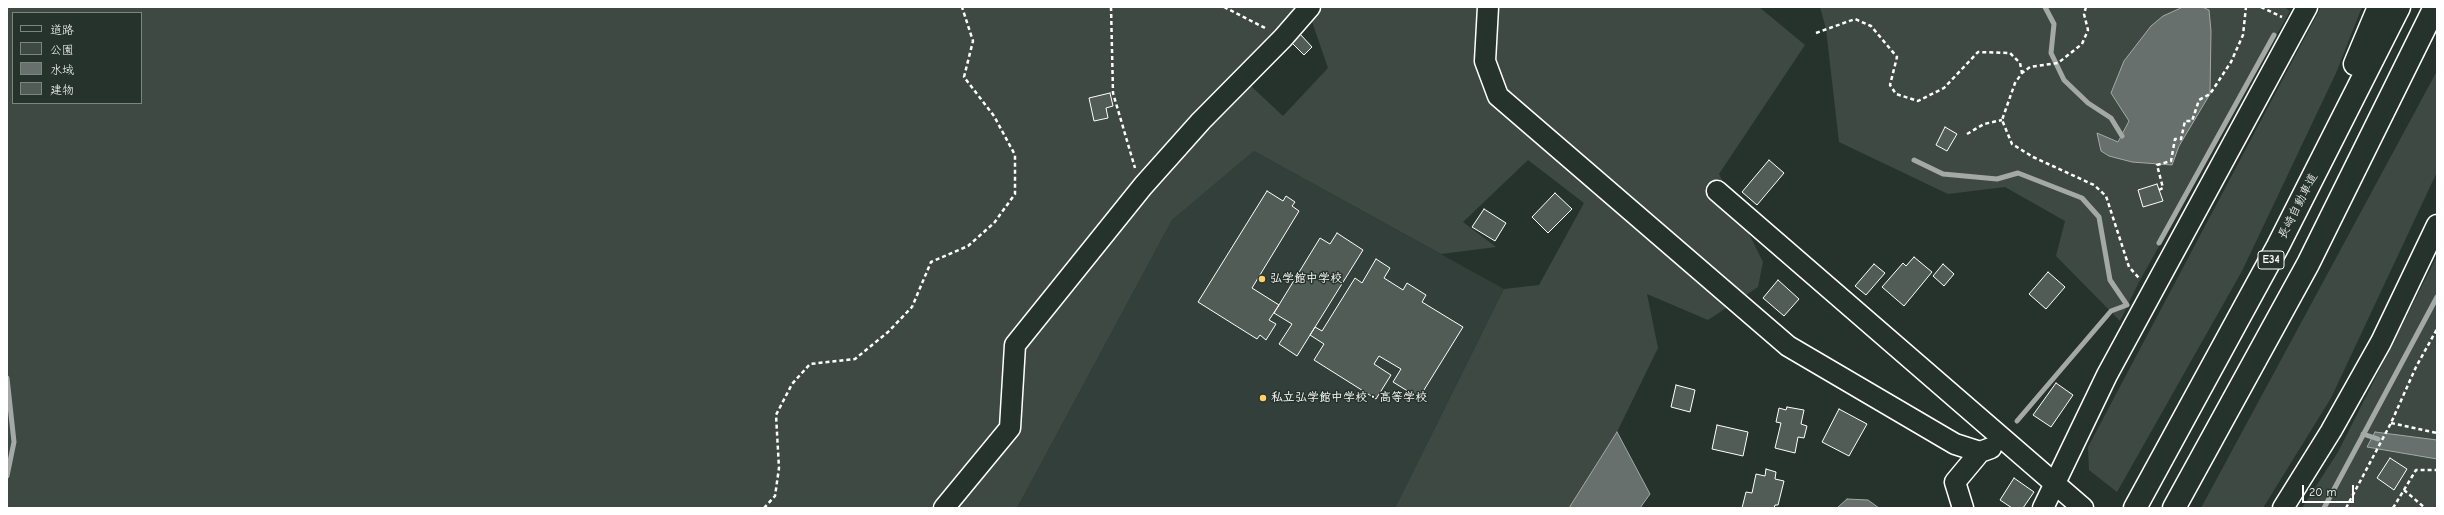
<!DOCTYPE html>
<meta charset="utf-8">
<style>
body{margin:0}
#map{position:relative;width:2444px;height:515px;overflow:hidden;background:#26332d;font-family:"Comic Neue","Klee One",sans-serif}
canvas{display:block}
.frame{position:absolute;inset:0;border:8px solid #fff;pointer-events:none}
.legend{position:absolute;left:12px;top:12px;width:130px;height:92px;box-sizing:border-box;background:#26332d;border:1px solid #7d8581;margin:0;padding:5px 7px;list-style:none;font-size:12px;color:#fff}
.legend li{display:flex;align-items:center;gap:8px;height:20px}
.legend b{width:20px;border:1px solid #7d8581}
.scale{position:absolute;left:2302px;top:485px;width:52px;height:18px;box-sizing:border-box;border:2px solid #fff;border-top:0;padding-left:5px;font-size:12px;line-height:14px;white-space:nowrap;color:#fff;-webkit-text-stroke:3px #26332d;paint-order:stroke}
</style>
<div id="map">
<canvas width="2444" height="515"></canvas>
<div class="frame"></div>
<ul class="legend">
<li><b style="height:5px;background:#26332d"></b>道路</li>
<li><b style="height:11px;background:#3e4944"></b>公園</li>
<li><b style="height:11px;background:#67706c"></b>水域</li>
<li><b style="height:11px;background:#515c57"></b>建物</li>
</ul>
<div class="scale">20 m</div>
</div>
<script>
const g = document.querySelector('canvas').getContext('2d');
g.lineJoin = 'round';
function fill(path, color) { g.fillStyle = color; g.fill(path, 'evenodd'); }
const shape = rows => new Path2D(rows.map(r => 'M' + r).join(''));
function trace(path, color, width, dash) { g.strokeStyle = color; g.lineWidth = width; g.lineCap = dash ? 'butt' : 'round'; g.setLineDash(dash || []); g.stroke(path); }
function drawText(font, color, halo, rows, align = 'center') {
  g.font = font + ' "Comic Neue","Klee One",sans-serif'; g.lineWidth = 3; g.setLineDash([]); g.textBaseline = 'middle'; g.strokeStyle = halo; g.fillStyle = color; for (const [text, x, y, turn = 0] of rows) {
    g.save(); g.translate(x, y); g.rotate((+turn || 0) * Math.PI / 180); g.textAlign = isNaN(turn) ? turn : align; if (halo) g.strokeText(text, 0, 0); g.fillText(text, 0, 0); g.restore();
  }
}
fill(shape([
 [1254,151,1504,289,1395,508,1017,508,1172,220]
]), '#333f3a');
fill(shape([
 [7,7,1303,7,1237,73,1283,116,1328,68,1307,7,1759,7,1805,45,1719,174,1763,262,1758,287,1708,320,1647,294,1658,348,1617,432,1569,508,1395,508,1504,289,1539,285,1584,203,1528,160,1463,222,1496,247,1441,254,1254,151,1172,220,1017,508,7,508],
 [13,13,141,13,141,103,13,103],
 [1820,7,2284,7,2290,11,2139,282,2120,321,2056,256,2065,221,2005,187,1948,194,1839,142,1826,29],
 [2321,7,2362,7,2336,73,2242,271,2117,492,2089,470,2088,447],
 [2437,71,2437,172,2331,398,2263,508,2201,508],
 [2437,256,2437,508,2302,508,2338,452]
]), '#3e4944');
const water = shape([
 [2183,7,2202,7,2209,10,2211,31,2210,94,2179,146,2172,165,2132,162,2109,156,2101,151,2097,133,2118,142,2129,121,2111,93,2124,61,2151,26,2163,16,2183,7],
 [1617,432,1650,494,1640,508,1569,508,1617,432],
 [2375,432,2437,440,2437,459,2367,447,2375,432],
 [1847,499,1868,500,1879,508,1837,508,1847,499]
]);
fill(water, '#67706c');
trace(water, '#a4a9a7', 1);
trace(shape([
 [2045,7,2054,24,2051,53,2064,80,2088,103,2111,118,2122,136],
 [1914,160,1943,174,1997,179,2018,173,2082,198,2099,217,2110,280,2127,305,2111,311,2017,421],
 [2159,243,2274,35],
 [7,378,14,442,7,476],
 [2363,434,2378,439],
 [2324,508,2437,297]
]), '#a4a9a7', 5);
const building = shape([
 [1300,34,1312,47,1304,55,1291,42,1300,34],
 [1110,93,1113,106,1106,108,1108,118,1094,121,1089,98,1110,93],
 [1945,127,1957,134,1947,151,1936,145,1945,127],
 [1769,160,1784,173,1757,205,1742,192,1769,160],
 [2157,184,2163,201,2143,207,2138,190,2157,184],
 [1267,191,1283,201,1286,196,1295,202,1292,206,1299,211,1252,288,1279,305,1269,320,1276,324,1266,340,1260,335,1257,339,1198,302,1267,191],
 [1555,193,1572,209,1548,233,1532,217,1555,193],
 [1484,209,1506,223,1495,241,1472,227,1484,209],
 [1337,233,1363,250,1297,356,1279,344,1292,324,1274,313,1320,238,1330,244,1337,233],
 [1914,257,1932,272,1904,306,1882,287,1903,263,1906,266,1914,257],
 [1376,259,1390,268,1384,278,1403,290,1407,283,1426,295,1422,302,1463,327,1419,398,1393,382,1401,369,1379,356,1374,364,1391,375,1376,399,1314,360,1324,344,1310,335,1315,327,1322,331,1355,278,1362,283,1376,259],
 [1874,264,1885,273,1866,295,1855,286,1874,264],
 [1943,264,1954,274,1944,286,1933,276,1943,264],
 [2048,272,2065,287,2046,309,2029,294,2048,272],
 [1778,280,1799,299,1784,316,1763,298,1778,280],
 [2056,383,2073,395,2051,427,2033,415,2056,383],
 [1676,385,1695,390,1690,412,1671,407,1676,385],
 [1787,407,1804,410,1801,424,1807,426,1804,438,1798,437,1795,453,1775,448,1781,423,1776,422,1779,408,1786,410,1787,407],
 [1839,409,1867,424,1849,456,1822,442,1839,409],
 [1717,425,1748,432,1743,456,1712,449,1717,425],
 [2390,458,2407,469,2394,490,2377,478,2390,458],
 [1766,469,1776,472,1775,479,1784,481,1778,505,1775,505,1774,508,1742,508,1746,492,1752,493,1756,474,1765,476,1766,469],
 [2014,478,2034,492,2023,508,2012,508,2000,500,2014,478]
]);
fill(building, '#515c57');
trace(building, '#fff', 1);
const minor = shape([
 [1488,7,1485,61,1498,96,1788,346,1955,444,1980,452],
 [1717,191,2083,508],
 [944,508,1010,428,1015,345,1143,186,1201,121,1283,38,1310,7],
 [1963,508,1955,482,1980,452,1991,448],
 [2043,508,2107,375,2307,7],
 [2283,508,2331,431,2381,342,2437,225]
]);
const highway = shape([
 [2355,64,2379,7],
 [2135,508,2278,246,2399,7],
 [2174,508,2308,264,2435,7]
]);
trace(minor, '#fff', 23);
trace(highway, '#fff', 25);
trace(shape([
 [1111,7,1113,93,1135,168],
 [1224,7,1267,29],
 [2086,7,2084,14,2088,30,2082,44,2058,63,2030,67,2022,73,2015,83,2002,120,2012,144,2033,157,2094,185,2106,196,2129,267,2139,278],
 [2261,7,2282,17],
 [1816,33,1855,19,1871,26,1897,57,1890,85,1896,94,1918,101,1944,88,1978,52,2010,53,2020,63,2022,73],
 [1967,134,1984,124,2002,120],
 [2159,190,2163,188,2157,165,2171,161,2175,139,2181,139,2185,121,2192,121,2199,100,2210,94,2231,62,2243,35,2246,7],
 [2391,423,2437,433],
 [2404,490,2425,508],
 [764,508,775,496,779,468,776,415,792,384,810,364,855,359,888,332,912,307,931,262,968,246,994,223,1015,194,1015,155,994,116,964,77,973,41,962,7],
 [2346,508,2391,423,2416,367,2437,329],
 [2393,508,2416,470,2437,470]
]), '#fff', 2.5, [4, 3]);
trace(minor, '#26332d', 20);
trace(highway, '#26332d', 22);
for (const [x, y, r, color] of [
 [1262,279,4,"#ffd166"],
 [1263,398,4,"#ffd166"]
]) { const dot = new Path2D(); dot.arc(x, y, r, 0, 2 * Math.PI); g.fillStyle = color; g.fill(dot); trace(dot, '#26332d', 1.5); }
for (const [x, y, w] of [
 [2271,260,26]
]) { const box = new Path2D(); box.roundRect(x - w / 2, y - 9, w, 18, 3); g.fillStyle = '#26332d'; g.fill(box); trace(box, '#fff', 1); }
drawText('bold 11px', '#fff', null, [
 ["E34",2271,260]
]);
drawText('12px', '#fff', '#26332d', [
 ["長崎自動車道",2298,206,-63]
]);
drawText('bold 12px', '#fff', '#26332d', [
 ["弘学館中学校",1270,279],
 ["私立弘学館中学校・高等学校",1271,398]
], 'left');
</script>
